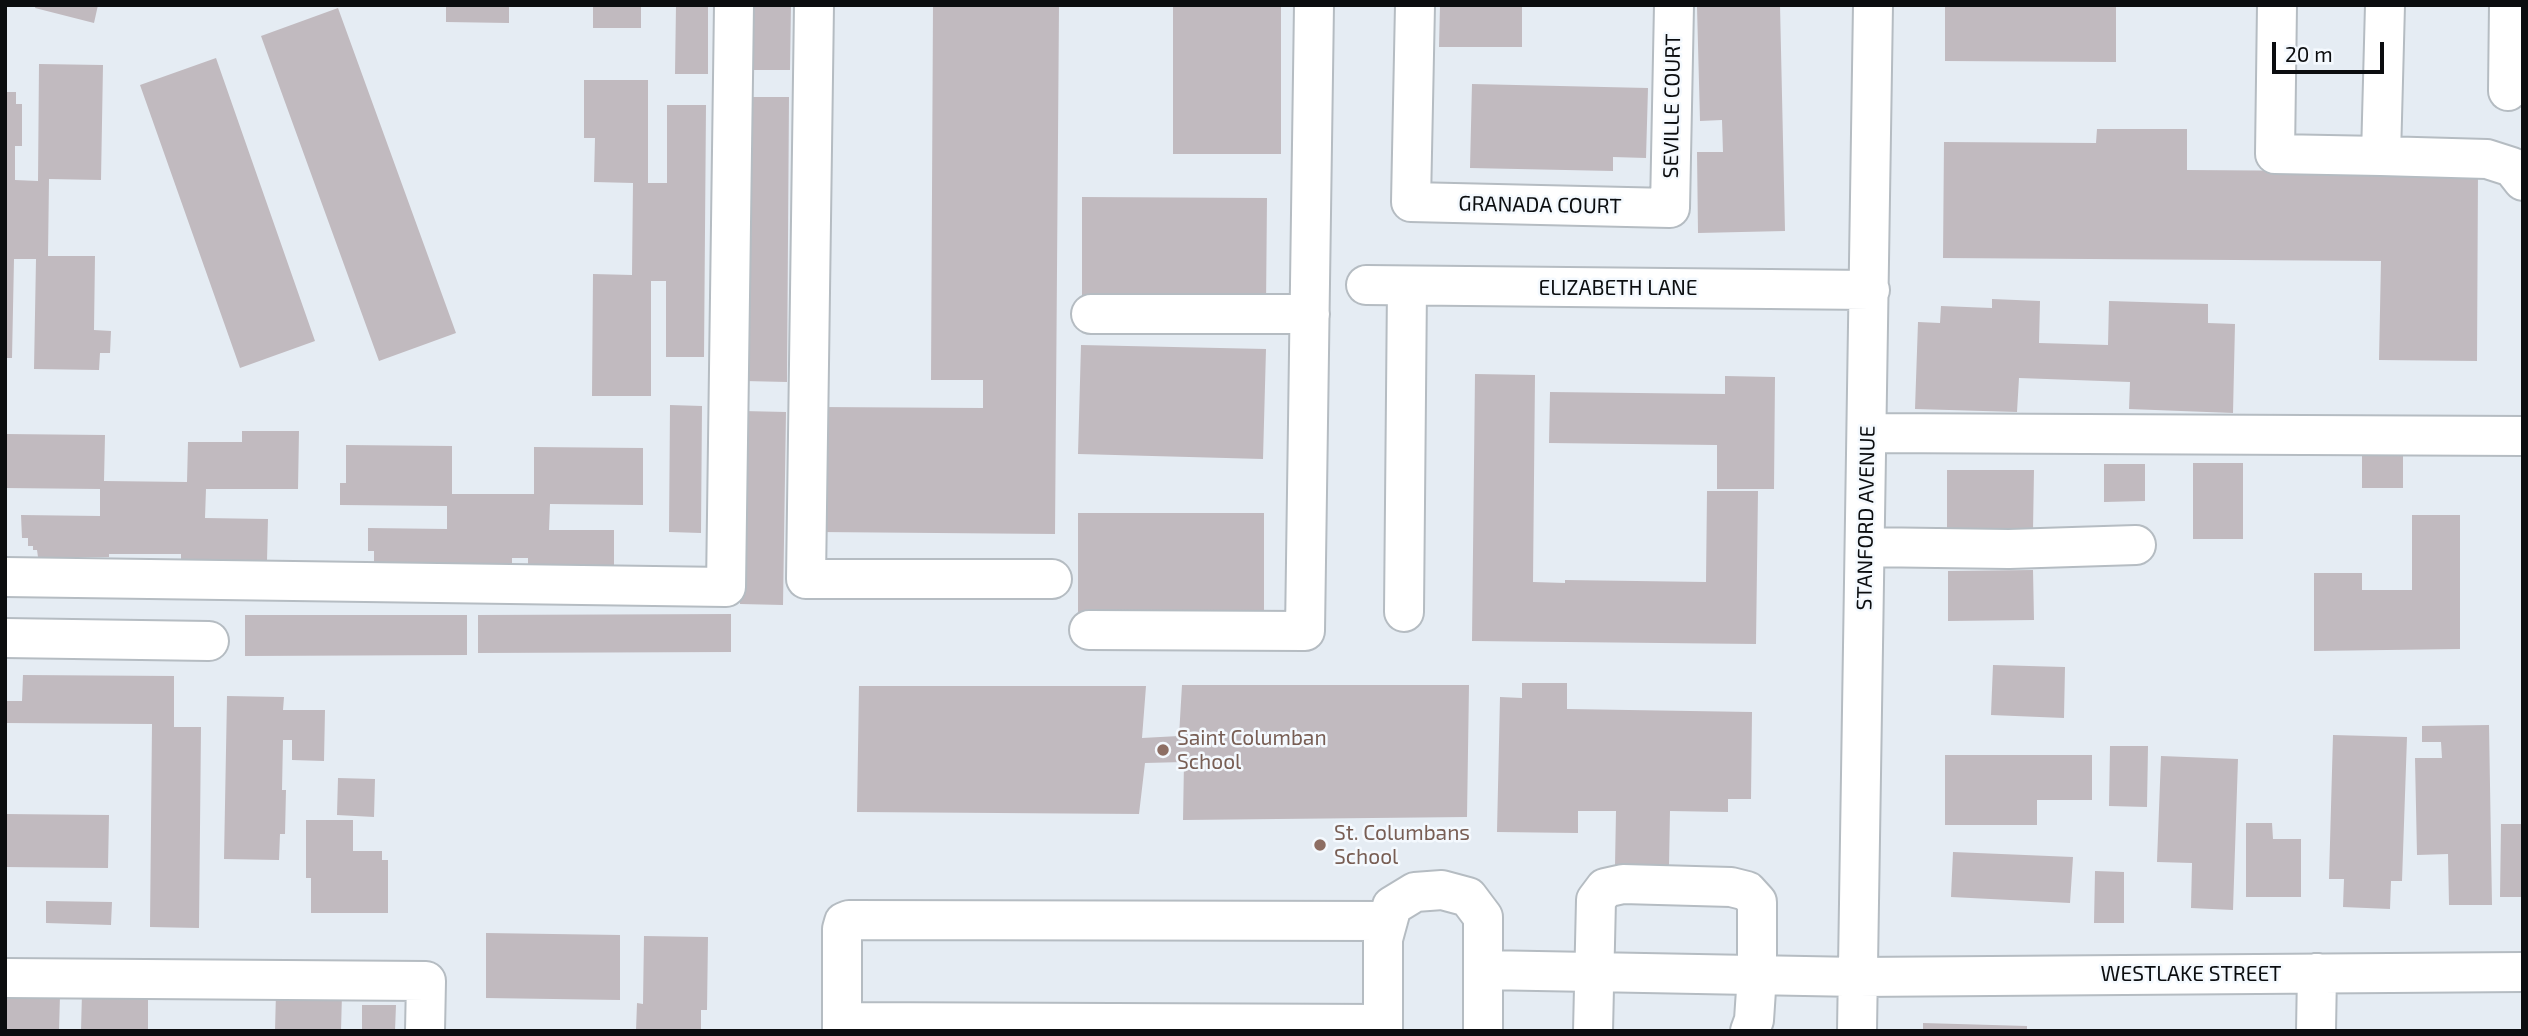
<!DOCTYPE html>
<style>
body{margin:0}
#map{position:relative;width:2528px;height:1036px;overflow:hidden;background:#e5ecf3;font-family:"Exo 2",sans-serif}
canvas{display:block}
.frame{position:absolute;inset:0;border:7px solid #0b0d0f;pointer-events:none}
.scale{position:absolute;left:2272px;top:42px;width:112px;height:32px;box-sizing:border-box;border:4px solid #0b0d0f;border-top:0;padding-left:9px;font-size:21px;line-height:24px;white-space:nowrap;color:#0b0d0f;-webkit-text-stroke:5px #f4f9fe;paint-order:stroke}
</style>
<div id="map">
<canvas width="2528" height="1036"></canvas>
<div class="frame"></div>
<div class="scale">20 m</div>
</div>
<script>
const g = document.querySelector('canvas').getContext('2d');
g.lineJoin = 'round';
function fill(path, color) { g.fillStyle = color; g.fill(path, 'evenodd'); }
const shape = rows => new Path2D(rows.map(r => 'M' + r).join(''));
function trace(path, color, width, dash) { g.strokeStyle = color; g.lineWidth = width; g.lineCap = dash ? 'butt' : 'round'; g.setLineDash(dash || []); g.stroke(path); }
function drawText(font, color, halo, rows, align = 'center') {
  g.font = font + ' "Exo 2",sans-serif'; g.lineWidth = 5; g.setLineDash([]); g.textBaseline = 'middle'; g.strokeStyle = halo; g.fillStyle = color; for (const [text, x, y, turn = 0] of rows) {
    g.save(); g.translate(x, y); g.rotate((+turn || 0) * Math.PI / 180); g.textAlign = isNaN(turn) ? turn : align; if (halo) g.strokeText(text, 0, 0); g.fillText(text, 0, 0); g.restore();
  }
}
fill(shape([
 [36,5,98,5,94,23,35,8],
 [446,5,509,5,509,23,446,22],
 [593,5,641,5,641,28,593,28],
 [676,5,708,5,708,74,675,74],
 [749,5,791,5,790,70,748,70],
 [933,5,1059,5,1055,534,819,532,820,407,983,408,983,380,931,380],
 [1173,5,1281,5,1281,154,1173,154],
 [1440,5,1522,5,1522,47,1439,47],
 [1780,5,1785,231,1698,233,1697,152,1723,152,1722,120,1700,121,1697,7],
 [1945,5,2116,5,2116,62,1945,61],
 [338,8,456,333,379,361,261,36],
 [216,58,315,341,240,368,140,85],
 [39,64,103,65,101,180,49,179,48,256,95,256,94,330,111,331,110,353,100,353,99,370,34,369,36,259,14,259,12,358,5,358,5,92,16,92,16,104,22,104,22,146,15,146,15,180,38,181],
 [584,80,648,80,648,183,667,183,667,105,706,105,704,357,666,357,666,281,651,281,651,396,592,396,593,274,632,275,633,183,594,182,595,138,584,138],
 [1472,84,1648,88,1646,158,1613,157,1613,171,1470,168],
 [747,97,789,97,787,382,745,381],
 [2097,129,2187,129,2187,170,2478,172,2477,361,2379,360,2381,261,1943,258,1944,142,2096,143],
 [1082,197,1267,198,1266,307,1082,307],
 [1992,299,2040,301,2039,343,2108,345,2109,301,2208,304,2208,323,2235,324,2233,413,2129,409,2130,382,2019,378,2017,412,1915,409,1918,322,1940,323,1941,306,1992,308],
 [1081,345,1266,349,1263,459,1078,454],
 [1475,374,1535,375,1533,582,1565,583,1565,580,1706,582,1707,491,1758,491,1756,644,1472,641],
 [1725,376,1775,377,1774,489,1717,489,1717,445,1549,443,1550,392,1725,394],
 [670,405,702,406,701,533,669,532],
 [743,411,786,412,783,605,740,604],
 [242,431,299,431,298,489,206,489,205,518,268,519,267,561,181,560,181,554,109,554,109,557,38,557,37,550,33,550,33,546,28,546,28,538,22,538,21,515,100,516,100,489,5,488,5,434,105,435,104,481,187,482,188,442,242,442],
 [346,445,452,446,452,494,534,494,534,447,643,448,643,505,550,504,549,530,614,530,614,574,528,573,528,558,512,558,512,572,380,571,379,563,374,562,374,551,368,551,368,528,447,529,447,506,340,505,340,483,346,483],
 [2362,451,2403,451,2403,488,2362,488],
 [2193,463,2243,463,2243,539,2193,539],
 [2104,464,2145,464,2145,501,2104,502],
 [1947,470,2034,470,2033,530,1947,531],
 [1078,513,1264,513,1264,621,1078,621],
 [2412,515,2460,515,2460,649,2314,651,2314,573,2362,573,2362,590,2412,590],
 [2033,570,2034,620,1948,621,1948,571],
 [731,614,731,652,478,653,478,615],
 [245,615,467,615,467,655,245,656],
 [1993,665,2065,667,2064,718,1991,715],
 [23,675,174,676,174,727,201,727,199,928,150,927,152,724,5,723,5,701,22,701],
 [1522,683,1567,683,1567,709,1752,712,1751,799,1728,799,1728,812,1670,811,1669,866,1615,866,1616,811,1578,811,1578,833,1497,832,1500,697,1522,698],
 [1182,685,1469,685,1467,817,1183,820,1184,762,1145,763,1139,814,857,812,859,686,1146,686,1142,738,1179,736],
 [227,696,284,697,283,710,325,710,324,761,292,760,292,740,283,740,282,790,286,790,285,834,280,834,279,860,224,859],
 [2489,725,2492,905,2449,905,2448,854,2417,855,2415,758,2442,758,2441,742,2422,742,2422,726],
 [2333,735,2407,737,2402,881,2391,881,2390,909,2343,907,2344,879,2329,879],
 [2110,746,2148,746,2147,807,2109,806],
 [1945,755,2092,755,2092,800,2037,800,2037,825,1945,825],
 [2161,756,2238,759,2233,910,2191,908,2192,863,2157,862],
 [338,778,375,779,374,817,337,815],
 [5,814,109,815,108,868,5,867],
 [306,820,353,820,353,851,382,851,382,860,388,860,388,913,311,913,311,878,306,878],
 [2246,823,2272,823,2273,839,2301,839,2301,897,2246,897],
 [2501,824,2523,824,2523,897,2500,897],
 [1953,852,2073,857,2070,903,1951,897],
 [2095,871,2124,872,2124,923,2094,923],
 [46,901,112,902,111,925,46,923],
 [486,933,620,935,620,1000,486,998],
 [644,936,708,937,707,1010,701,1010,701,1031,636,1031,637,1003,643,1004],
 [276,992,342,994,341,1031,275,1031],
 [82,993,148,994,148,1031,81,1031],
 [5,994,60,995,59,1031,5,1031],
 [362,1005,396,1005,395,1031,362,1031],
 [1923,1023,2027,1026,2027,1031,1923,1031]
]), '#c1babf');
const minor = shape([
 [814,5,806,579,1052,579],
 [1415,5,1411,202,1670,208,1674,5],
 [2277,5,2275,154,2381,156,2385,5],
 [2508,91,2509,5],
 [2381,156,2487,159,2512,167,2523,181],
 [1366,285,1870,290],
 [1091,314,1310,314],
 [1867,433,2523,436],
 [1865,547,2009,549,2136,545],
 [5,577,726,587,734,5],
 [1404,612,1407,286],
 [1089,630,1305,631,1314,5],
 [5,638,209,641],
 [1484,970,1858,977,2523,972],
 [5,978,426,981,425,1031],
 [842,1022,1383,1024],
 [842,1031,842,929,844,922,849,920,1388,921],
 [1383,1031,1383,939,1392,906,1415,892,1442,890,1468,897,1483,917,1483,1031],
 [1593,1031,1596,900,1605,888,1623,884,1731,887,1747,891,1757,902,1757,975,1754,1020,1750,1031],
 [1857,1031,1873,5],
 [2316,1031,2317,973]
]);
trace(minor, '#b5bcc2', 42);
trace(minor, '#fff', 38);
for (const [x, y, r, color] of [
 [1163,750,7,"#8d6e63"],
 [1320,845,7,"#8d6e63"]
]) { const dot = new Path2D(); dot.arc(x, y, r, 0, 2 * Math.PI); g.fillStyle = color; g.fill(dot); trace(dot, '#f4f9fe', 2.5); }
drawText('21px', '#0b0d0f', '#f4f9fe', [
 ["SEVILLE COURT",1672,106,-89],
 ["GRANADA COURT",1540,205,1],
 ["ELIZABETH LANE",1618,288],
 ["STANFORD AVENUE",1866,518,-89],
 ["WESTLAKE STREET",2191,974]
]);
drawText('21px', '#785e54', '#f4f9fe', [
 ["Saint Columban",1177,738],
 ["School",1177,762],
 ["St. Columbans",1334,833],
 ["School",1334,857]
], 'left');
</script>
